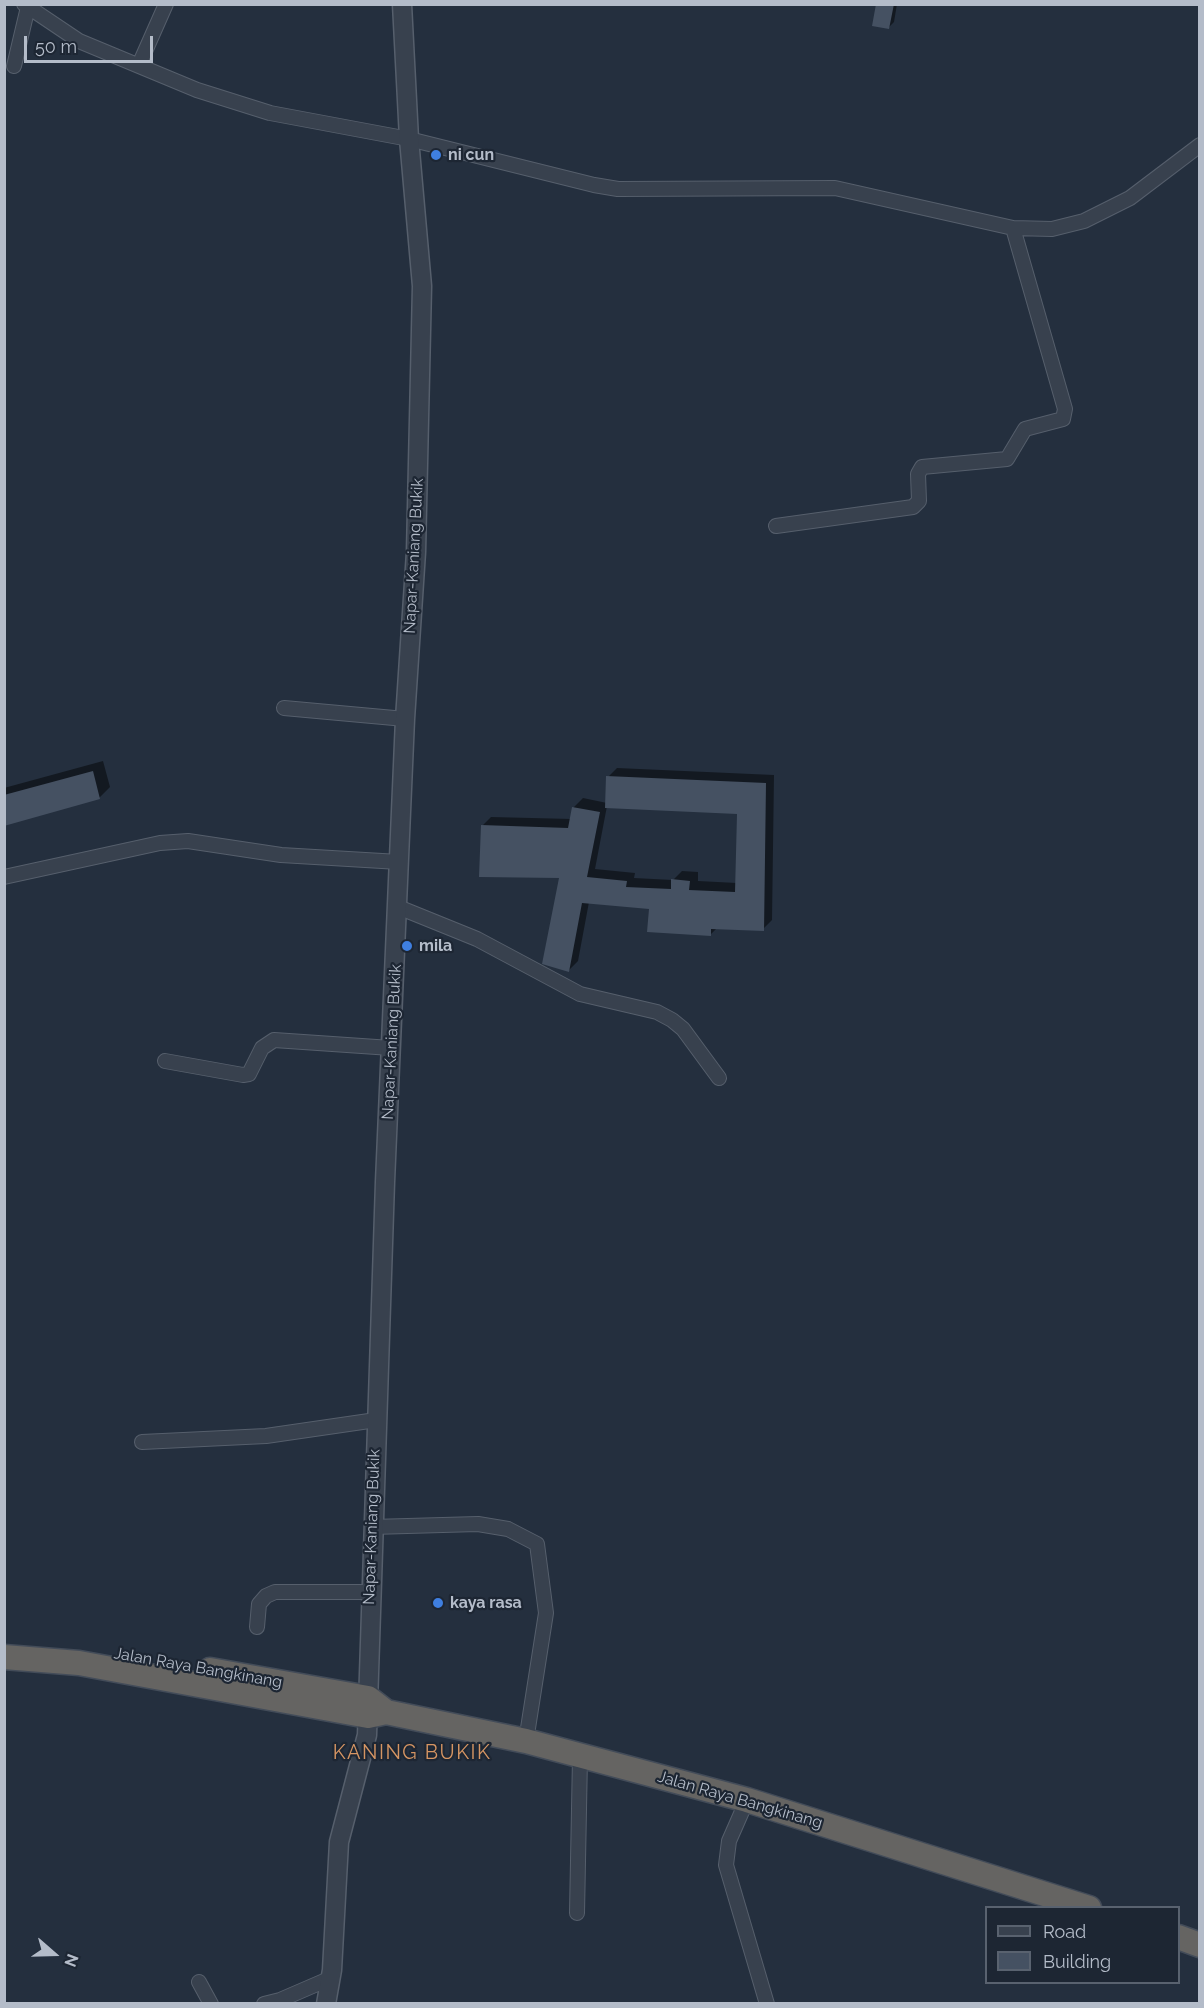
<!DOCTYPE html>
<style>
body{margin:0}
#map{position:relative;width:1204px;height:2008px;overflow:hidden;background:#242f3e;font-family:Raleway,sans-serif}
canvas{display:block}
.frame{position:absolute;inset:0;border:6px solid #b4bcc9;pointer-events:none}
.legend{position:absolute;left:985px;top:1906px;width:195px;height:78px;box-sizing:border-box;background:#1d2633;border:2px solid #59626f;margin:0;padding:8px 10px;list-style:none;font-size:18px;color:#b4bcc9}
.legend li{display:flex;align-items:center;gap:12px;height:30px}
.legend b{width:30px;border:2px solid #59626f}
.north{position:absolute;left:24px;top:1924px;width:60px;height:60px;-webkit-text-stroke:4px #1d2633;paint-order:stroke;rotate:110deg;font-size:16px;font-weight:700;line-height:24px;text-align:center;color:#b4bcc9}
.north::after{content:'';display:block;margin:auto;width:21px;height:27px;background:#b4bcc9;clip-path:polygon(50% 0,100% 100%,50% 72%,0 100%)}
.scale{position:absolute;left:24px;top:36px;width:129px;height:27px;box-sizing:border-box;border:3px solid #b4bcc9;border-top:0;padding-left:8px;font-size:18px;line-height:21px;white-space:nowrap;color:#b4bcc9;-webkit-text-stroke:4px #1d2633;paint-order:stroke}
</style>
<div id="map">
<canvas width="1204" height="2008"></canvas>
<div class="frame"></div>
<ul class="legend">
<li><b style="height:8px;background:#38414e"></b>Road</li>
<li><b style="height:16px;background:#455162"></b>Building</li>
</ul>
<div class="north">N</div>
<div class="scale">50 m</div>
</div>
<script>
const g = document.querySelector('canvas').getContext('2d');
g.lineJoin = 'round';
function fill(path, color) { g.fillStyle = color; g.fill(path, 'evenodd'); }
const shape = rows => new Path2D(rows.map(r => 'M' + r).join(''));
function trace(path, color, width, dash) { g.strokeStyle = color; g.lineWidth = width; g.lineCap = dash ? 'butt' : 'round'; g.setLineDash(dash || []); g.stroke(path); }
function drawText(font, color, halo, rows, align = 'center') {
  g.font = font + ' Raleway,sans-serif'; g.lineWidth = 4.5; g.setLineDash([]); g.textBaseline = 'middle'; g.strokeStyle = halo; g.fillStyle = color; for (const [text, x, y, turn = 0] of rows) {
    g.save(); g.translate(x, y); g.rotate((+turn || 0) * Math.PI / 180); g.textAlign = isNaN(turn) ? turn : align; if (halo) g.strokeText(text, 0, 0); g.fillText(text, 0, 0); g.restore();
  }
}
fill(shape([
 [877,4,897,4,894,22,889,27],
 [103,761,110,787,100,797,4,824,4,788],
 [617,768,774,775,772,920,763,929,717,928,710,935,650,908,589,902,578,961,569,970,544,963,561,877,482,826,491,817,572,819,574,807,583,798,607,803,608,777],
 [607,806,739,812,737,883,698,881,698,872,682,871,673,880,634,878,635,873,595,869]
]), '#0007');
fill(shape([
 [876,4,894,4,889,29,872,26],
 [93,771,100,799,4,826,4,795],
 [606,776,766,783,764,931,711,929,711,936,647,932,649,909,582,903,569,972,542,964,559,878,479,877,481,825,568,828,572,807,600,812,587,877,627,881,626,887,671,889,671,879,690,881,689,890,735,892,737,814,605,808]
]), '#455162');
const minor = shape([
 [24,4,79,41,197,90,270,113,409,139,594,185,618,189,835,188,1013,228,1052,229,1084,221,1130,198,1200,145],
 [139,65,166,4],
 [14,66,28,7],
 [776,526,913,507,919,501,918,474,922,467,1007,459,1025,429,1063,419,1065,409,1013,228],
 [284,708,405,719],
 [4,877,160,843,188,841,281,855,399,862],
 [398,907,477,939,580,994,657,1012,672,1020,683,1029,719,1078],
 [165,1061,243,1075,249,1074,262,1048,274,1040,391,1048],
 [142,1442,266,1436,376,1420],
 [372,1527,478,1524,508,1529,537,1544,546,1613,526,1741],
 [257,1627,259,1604,266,1596,275,1592,370,1592],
 [747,1800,729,1841,726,1865,767,2004],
 [577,1913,580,1757],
 [199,1982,211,2004],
 [264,2004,280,2000,331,1978]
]);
const tertiary = shape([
 [326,2004,332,1970,339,1842,367,1735,385,1182,405,719,416,552,422,286,409,139,402,4]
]);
const trunk = shape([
 [4,1657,79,1663,368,1716,386,1712,526,1741,747,1800,1089,1908],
 [210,1670,368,1698,386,1712],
 [1178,1937,1200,1945]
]);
trace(minor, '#565f6c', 16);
trace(tertiary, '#565f6c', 21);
trace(trunk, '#434c59', 27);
trace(minor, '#38414e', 14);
trace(tertiary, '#38414e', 18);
trace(trunk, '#656462', 24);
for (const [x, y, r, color] of [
 [436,155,6,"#3f7fe0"],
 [407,946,6,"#3f7fe0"],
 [438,1603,6,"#3f7fe0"]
]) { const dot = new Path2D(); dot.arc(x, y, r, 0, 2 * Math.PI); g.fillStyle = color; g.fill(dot); trace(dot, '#1d2633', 2); }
drawText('bold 16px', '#b4bcc9', '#1d2633', [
 ["ni cun",448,155],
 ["mila",419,946],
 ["kaya rasa",450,1603]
], 'left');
drawText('16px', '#b4bcc9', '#1d2633', [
 ["Napar-Kaniang Bukik",414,556,-87],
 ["Napar-Kaniang Bukik",392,1042,-87],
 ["Napar-Kaniang Bukik",372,1527,-88],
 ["Jalan Raya Bangkinang",198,1668,10],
 ["Jalan Raya Bangkinang",740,1800,16]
]);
g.letterSpacing = '1.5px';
drawText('20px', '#d59563', '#1d2633', [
 ["KANING BUKIK",412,1753]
]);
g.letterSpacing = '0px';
</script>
